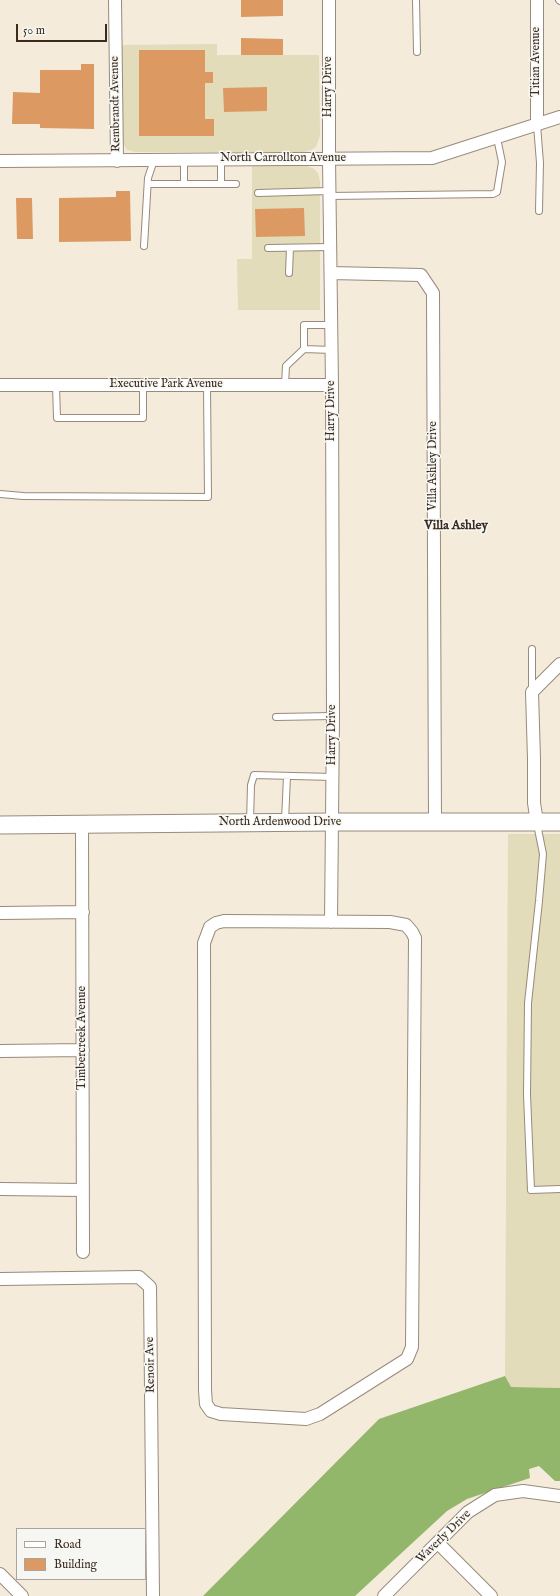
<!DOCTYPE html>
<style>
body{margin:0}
#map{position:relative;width:560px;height:1596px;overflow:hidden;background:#f4ebdb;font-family:"IM FELL English",serif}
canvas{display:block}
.legend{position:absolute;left:16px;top:1528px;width:130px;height:52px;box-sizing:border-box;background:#f6f6f2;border:1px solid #aba49d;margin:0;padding:5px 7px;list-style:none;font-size:12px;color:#3b2a1e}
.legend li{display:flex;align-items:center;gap:8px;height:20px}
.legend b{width:20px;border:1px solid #aba49d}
.scale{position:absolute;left:16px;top:24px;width:91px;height:18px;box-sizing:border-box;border:2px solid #3b2a1e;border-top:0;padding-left:5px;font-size:12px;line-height:14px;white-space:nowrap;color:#3b2a1e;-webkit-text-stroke:3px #f6f6f2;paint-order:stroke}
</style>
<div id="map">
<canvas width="560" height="1596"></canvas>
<ul class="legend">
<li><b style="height:5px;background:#fff"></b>Road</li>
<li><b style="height:11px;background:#dc9962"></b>Building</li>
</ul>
<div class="scale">50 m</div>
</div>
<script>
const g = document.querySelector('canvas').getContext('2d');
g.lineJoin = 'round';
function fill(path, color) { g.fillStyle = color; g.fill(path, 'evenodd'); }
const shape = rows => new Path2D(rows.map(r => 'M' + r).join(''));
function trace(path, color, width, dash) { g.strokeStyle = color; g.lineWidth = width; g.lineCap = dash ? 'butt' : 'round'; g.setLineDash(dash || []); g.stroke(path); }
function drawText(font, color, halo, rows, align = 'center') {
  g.font = font + ' "IM FELL English",serif'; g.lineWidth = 3; g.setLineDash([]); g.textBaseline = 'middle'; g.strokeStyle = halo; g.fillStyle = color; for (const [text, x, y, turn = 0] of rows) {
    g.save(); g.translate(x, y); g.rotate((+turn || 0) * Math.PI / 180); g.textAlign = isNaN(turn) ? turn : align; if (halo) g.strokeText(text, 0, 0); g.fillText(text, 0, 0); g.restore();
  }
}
fill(shape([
 [217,44,217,55,319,55,320,136,316,147,311,150,304,152,135,152,127,150,122,142,121,45],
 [252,166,306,166,313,168,318,173,320,181,320,310,238,310,237,259,252,259],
 [508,834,560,834,560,1388,510,1387,505,1376]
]), '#e2dcba');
fill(shape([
 [505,1376,511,1387,560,1388,560,1481,555,1481,539,1466,529,1469,530,1478,467,1499,447,1511,355,1596,203,1596,379,1419]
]), '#92b66a');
fill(shape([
 [241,0,283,0,283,16,241,17],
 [241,38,283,39,283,55,241,55],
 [139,50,205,50,205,72,213,72,213,83,205,83,205,119,214,119,214,136,139,136],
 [81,64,94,64,94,129,40,128,40,124,12,124,13,92,40,93,40,70,81,70],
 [267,87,267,111,224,112,223,88],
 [116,191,130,191,131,241,59,242,59,198,116,197],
 [16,198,32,198,33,239,17,239],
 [304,208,305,236,256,237,255,209]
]), '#dc9962');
const lane = shape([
 [416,0,417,52],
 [559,0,560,1],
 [537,125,540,163,539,211],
 [184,160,184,184],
 [221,160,221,184],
 [148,184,236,184],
 [258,193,329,191],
 [329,196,493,194,497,192,502,162,497,138],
 [144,246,148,178,154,160],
 [268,248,330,247],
 [289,273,290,248],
 [304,349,332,350],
 [56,385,57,418,143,418,143,385],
 [285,385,286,366,304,349,304,325,331,325],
 [0,494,23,496,208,497,207,385],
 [532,649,532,690],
 [276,717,333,716],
 [285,821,287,776],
 [250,822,251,785,254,775,333,777],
 [537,824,543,854,539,901,528,1003,527,1095,531,1190,560,1189]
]);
const street = shape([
 [115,0,117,161],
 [329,0,329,159,332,385,333,716,331,922],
 [537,0,537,125],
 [0,161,432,158,560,117],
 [331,273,421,275,433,293,435,823],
 [0,385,332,385],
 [537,822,534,803,534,759,532,692,560,664],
 [82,824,83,1252],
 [0,913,83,912],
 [224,921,390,922,406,925,412,932,415,938,412,1347,407,1359,320,1414,306,1419,221,1414,211,1411,206,1404,205,1390,204,943,210,927,216,923,224,921],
 [0,1051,83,1050],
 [0,1189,83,1190],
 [0,1279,139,1277,150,1287,153,1596],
 [438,1543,491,1596],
 [0,1574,22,1596],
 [384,1596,468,1512,495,1495,523,1491,560,1496]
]);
const secondary = shape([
 [0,825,332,822,560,822]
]);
trace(lane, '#988a7c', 8);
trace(street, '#988a7c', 14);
trace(secondary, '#988a7c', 19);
trace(lane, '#fff', 6);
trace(street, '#fff', 12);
trace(secondary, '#fff', 17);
drawText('12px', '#3b2a1e', '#f6f6f2', [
 ["Titian Avenue",537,62,-90],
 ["Harry Drive",329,87,-90],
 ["Rembrandt Avenue",116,104,-91],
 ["North Carrollton Avenue",283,159],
 ["Executive Park Avenue",166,385],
 ["Harry Drive",332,411,-90],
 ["Villa Ashley Drive",434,466,-90],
 ["Harry Drive",333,735,-90],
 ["North Ardenwood Drive",280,823],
 ["Timbercreek Avenue",83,1038,-90],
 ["Renoir Ave",151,1365,-91],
 ["Waverly Drive",444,1537,-44]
]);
drawText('bold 13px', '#3b2a1e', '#f6f6f2', [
 ["Villa Ashley",456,526]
]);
</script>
